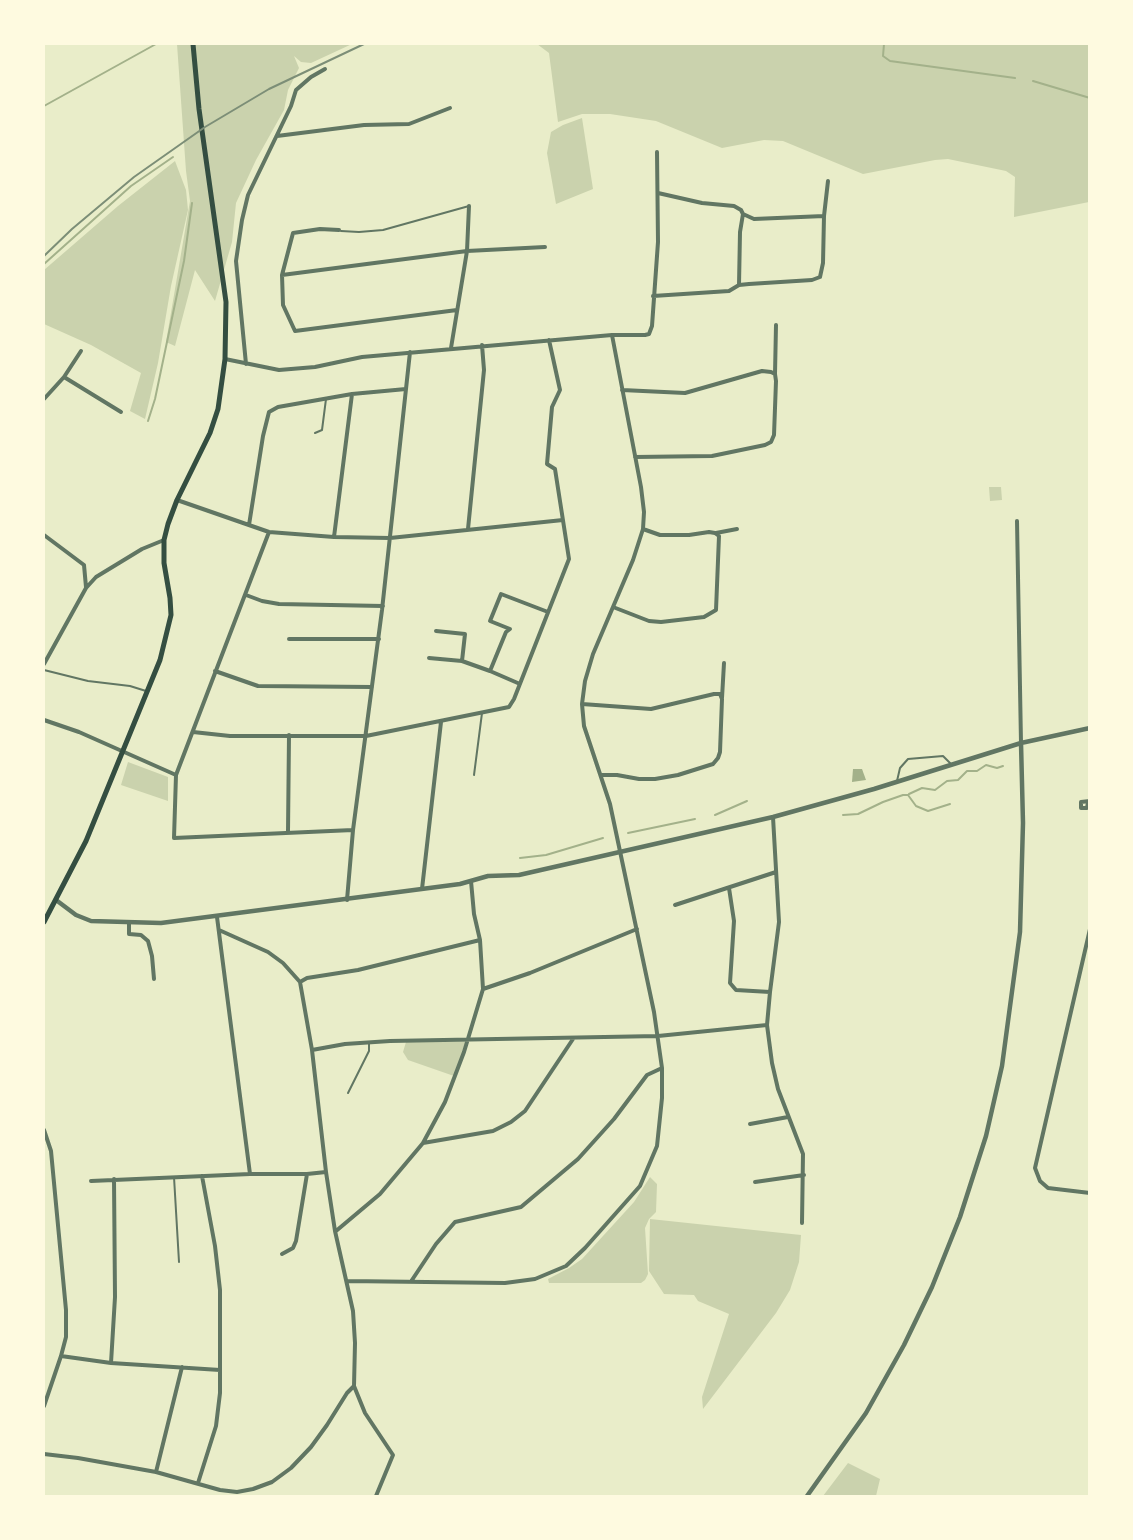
<!DOCTYPE html>
<style>
body{margin:0}
#map{position:relative;width:1133px;height:1540px;overflow:hidden;background:#e9edc9;font-family:Roboto,sans-serif}
canvas{display:block}
.frame{position:absolute;inset:0;border:45px solid #fefae0;pointer-events:none}
</style>
<div id="map">
<canvas width="1133" height="1540"></canvas>
<div class="frame"></div>
</div>
<script>
const g = document.querySelector('canvas').getContext('2d');
g.lineJoin = 'round';
function fill(path, color) { g.fillStyle = color; g.fill(path, 'evenodd'); }
const shape = rows => new Path2D(rows.map(r => 'M' + r).join(''));
function trace(path, color, width, dash) { g.strokeStyle = color; g.lineWidth = width; g.lineCap = dash ? 'butt' : 'round'; g.setLineDash(dash || []); g.stroke(path); }
fill(shape([
 [177,44,352,44,311,63,301,62,294,56,299,68,288,90,284,110,256,160,236,203,232,242,215,301,195,270,175,346,166,342,190,201,186,171],
 [537,44,1089,44,1089,202,1014,217,1015,177,1006,171,948,159,935,160,863,174,783,141,764,140,722,148,656,121,610,114,582,114,558,122,549,53],
 [582,118,593,189,556,204,547,153,551,132,563,125],
 [175,161,186,190,188,210,171,286,158,363,145,419,130,411,141,373,91,345,44,324,44,270,118,206],
 [989,487,1001,487,1002,500,990,501],
 [128,762,168,777,168,801,121,785],
 [468,1041,454,1076,408,1060,403,1052,406,1042],
 [650,1177,657,1184,656,1212,649,1219,645,1228,648,1274,645,1280,641,1283,549,1283,548,1279,569,1268,582,1259,634,1202],
 [650,1219,801,1235,799,1262,790,1290,776,1313,703,1409,702,1397,729,1314,698,1301,694,1295,664,1294,649,1271],
 [848,1463,880,1479,876,1496,823,1496]
]), '#cad2ad');
fill(shape([
 [853,769,862,769,866,780,852,782]
]), '#a3b18a');
trace(shape([
 [884,44,883,56,890,61,1015,78],
 [1033,81,1090,98],
 [44,106,156,44],
 [44,264,131,186,173,157],
 [148,421,155,399,184,261,192,203],
 [909,794,922,788,935,790,947,781,958,780,967,771,977,771,986,765,997,768,1003,766],
 [715,815,747,801],
 [843,815,858,814,883,802,903,795,908,795,916,806,928,811,950,804],
 [628,833,695,819],
 [520,858,546,855,603,838]
]), '#a3b18a', 2);
trace(shape([
 [341,231,359,232,383,230,469,206],
 [315,433,322,430,326,399],
 [44,670,88,681,130,686,146,691],
 [474,775,482,713],
 [897,781,900,768,908,759,943,756,951,764],
 [348,1093,369,1051,369,1044],
 [174,1177,179,1262]
]), '#617663', 2);
trace(shape([
 [277,136,364,125,409,124,450,108],
 [824,216,828,181],
 [339,230,320,229,293,233,282,275,283,305,295,331,457,310],
 [282,275,467,251,545,247],
 [739,285,740,232,743,214],
 [653,296,729,291,739,285,749,284,812,280,820,277,823,263,824,216,754,219,743,214,741,210,734,206,702,203,658,193],
 [612,335,645,335,649,334,652,326,658,242,657,152],
 [451,348,467,251,469,206],
 [225,359,279,370,315,367,362,357,612,335,641,487,644,512,643,529,633,560,593,654,585,681,582,704,584,726,610,804,654,1012,662,1068,662,1098,657,1146,640,1186,585,1248,566,1266,535,1279,505,1283,347,1281],
 [246,364,236,261,242,220,248,195,291,106,296,90,311,77,325,69],
 [775,374,776,325],
 [64,377,121,412],
 [622,390,685,393,762,371,771,372,775,374,776,381,774,435,771,442,765,445,712,456,635,457],
 [44,399,64,377,81,351],
 [177,500,269,532,334,537,390,538,563,520],
 [1017,521,1021,743],
 [249,525,263,436,269,412,278,407,352,394,406,389],
 [468,529,484,370,482,345],
 [269,532,176,775,174,838,353,830],
 [716,533,737,529],
 [44,535,84,565,86,587],
 [334,537,352,394],
 [246,595,262,601,279,604,383,606],
 [613,607,649,621,661,622,704,617,716,610,719,536,715,533,709,532,689,535,660,535,643,529],
 [436,631,465,634,462,661],
 [289,639,379,639],
 [429,658,462,661,490,671],
 [44,664,86,588,96,577,142,549,164,540],
 [215,671,258,686,372,687],
 [520,684,490,671,506,632,510,629,490,621,501,594,548,612],
 [722,698,724,663],
 [582,704,651,709,714,694,720,694,722,699,720,752,718,758,713,764,678,775,655,779,639,779,617,775,601,775],
 [44,720,79,732,176,775],
 [193,732,230,736,366,736,509,707,514,699,569,559,555,469,547,464,552,407,560,390,549,340],
 [1088,802,1087,808,1081,808,1081,802,1090,801],
 [773,817,779,922,770,992,767,1025,772,1063,778,1089,803,1154,802,1223],
 [288,832,289,735],
 [729,888,734,921,730,983,736,990,770,992],
 [422,889,441,722],
 [347,900,353,830,382,610,410,352],
 [675,905,776,872],
 [217,917,250,1174],
 [129,923,129,934,141,935,148,941,152,956,154,979],
 [1090,929,1035,1168,1040,1181,1048,1188,1090,1193],
 [300,982,307,978,358,970,480,940],
 [483,989,530,973,637,929],
 [312,1050,345,1044,390,1041,658,1036,767,1025],
 [750,1124,788,1117],
 [44,1130,51,1151,66,1310,66,1337,61,1356,44,1406],
 [423,1143,493,1131,511,1122,525,1111,573,1039],
 [91,1181,250,1174,307,1174,326,1172],
 [755,1182,804,1175],
 [336,1231,380,1194,423,1143,445,1102,464,1052,483,989,480,940,474,914,471,881],
 [282,1254,293,1248,296,1241,307,1174],
 [412,1280,436,1244,455,1222,521,1207,578,1159,614,1119,647,1075,662,1068],
 [61,1356,111,1363,220,1370],
 [111,1363,115,1297,114,1179],
 [354,1386,365,1413,393,1455,376,1496],
 [44,1454,78,1458,156,1472,220,1490,237,1492,253,1489,272,1482,291,1468,311,1447,327,1425,347,1393,354,1386,355,1343,353,1311,335,1231,326,1172,312,1050,300,982,283,963,268,952,219,930],
 [156,1472,182,1367],
 [198,1483,216,1426,220,1393,220,1290,215,1246,202,1176]
]), '#617663', 4);
trace(shape([
 [56,900,76,915,91,921,161,923,460,884,488,876,519,875,773,817,874,789,1021,743,1090,728],
 [807,1496,866,1413,904,1345,932,1287,960,1217,986,1136,1002,1066,1020,932,1023,823,1021,743]
]), '#617663', 4.5);
trace(shape([
 [44,922,86,841,160,660,171,615,170,598,164,563,164,540,168,524,177,500,210,433,218,409,225,359,226,302,199,109,193,44]
]), '#344e41', 5);
trace(shape([
 [44,256,72,229,134,177,205,127,269,89,364,44]
]), '#7c8e77', 2);
</script>
